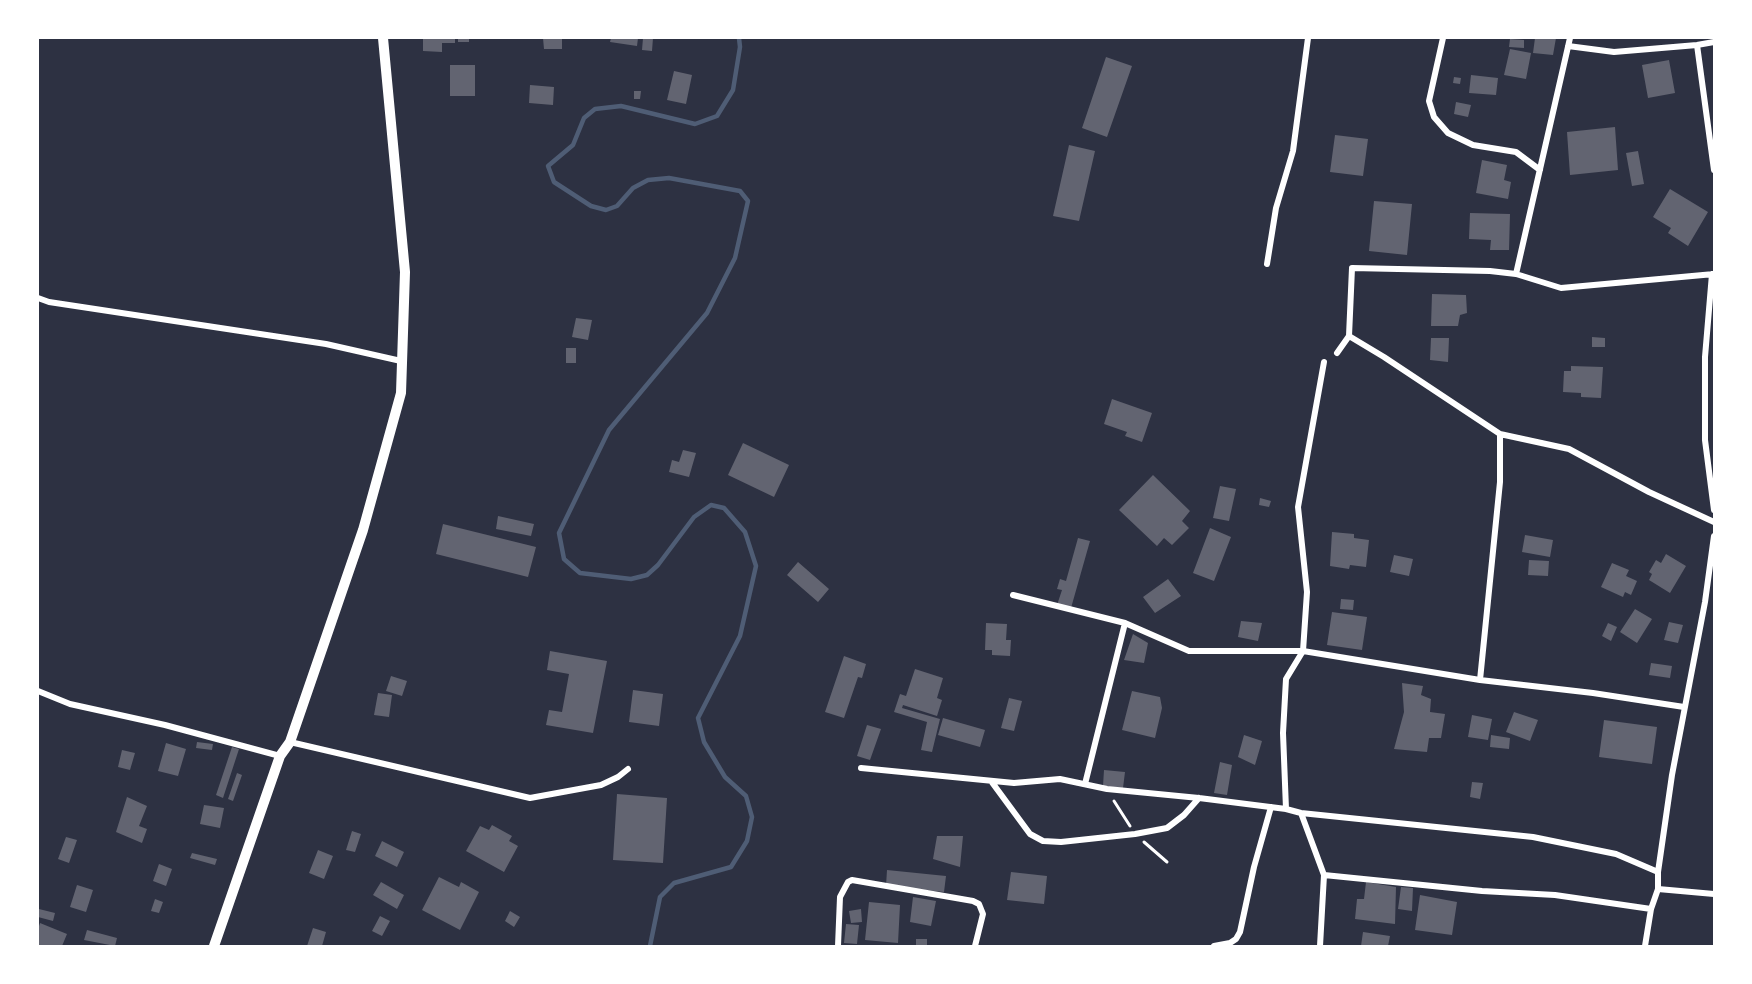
<!DOCTYPE html>
<style>
body{margin:0}
#map{position:relative;width:1752px;height:984px;overflow:hidden;background:#2d3142;font-family:"Work Sans",sans-serif}
canvas{display:block}
.frame{position:absolute;inset:0;border:39px solid #fff;pointer-events:none}
</style>
<div id="map">
<canvas width="1752" height="984"></canvas>
<div class="frame"></div>
</div>
<script>
const g = document.querySelector('canvas').getContext('2d');
g.lineJoin = 'round';
const shape = rows => new Path2D(rows.map(r => 'M' + r).join(''));
function trace(path, color, width, dash) { g.strokeStyle = color; g.lineWidth = width; g.lineCap = dash ? 'butt' : 'round'; g.setLineDash(dash || []); g.stroke(path); }
function fill(path, color) { g.fillStyle = color; g.fill(path, 'evenodd'); }
trace(shape([
 [650,946,660,897,674,883,731,867,747,841,752,817,746,796,725,777,704,742,698,718,740,636,756,566,745,532,724,508,711,505,694,517,658,565,647,575,631,579,580,573,564,559,559,533,609,430,707,313,735,258,748,201,740,191,669,178,648,180,633,188,617,206,606,210,591,206,554,182,548,166,573,145,584,118,595,109,621,106,695,124,717,116,733,90,740,47,739,38]
]), '#4f5d75', 4.5);
fill(shape([
 [423,38,455,38,455,43,442,43,442,52,423,51],
 [458,38,469,38,469,42,458,42],
 [543,38,562,38,562,49,544,49],
 [611,38,638,38,637,46,610,42],
 [643,38,653,38,652,51,642,50],
 [1535,38,1556,38,1553,55,1533,53],
 [1510,39,1524,40,1524,48,1509,47],
 [1510,49,1531,53,1526,79,1504,75],
 [1106,57,1132,66,1107,137,1082,128],
 [1669,60,1675,93,1648,98,1642,65],
 [450,65,475,65,475,96,450,96],
 [674,71,692,75,686,104,667,100],
 [1471,75,1498,78,1496,95,1469,93],
 [1454,77,1461,78,1460,84,1453,83],
 [530,85,554,87,553,105,529,103],
 [634,91,641,91,640,99,634,99],
 [1456,102,1471,105,1468,117,1454,114],
 [1615,127,1618,170,1570,175,1567,132],
 [1335,135,1368,139,1363,176,1330,172],
 [1069,145,1095,151,1079,221,1053,216],
 [1638,151,1644,184,1632,186,1626,153],
 [1482,160,1507,165,1504,180,1511,182,1508,199,1476,193],
 [1670,189,1708,212,1688,246,1668,233,1671,228,1653,217],
 [1374,201,1412,204,1407,255,1369,251],
 [1470,213,1510,214,1509,250,1490,250,1491,240,1469,239],
 [1432,294,1466,295,1467,313,1460,315,1458,326,1431,326],
 [576,318,592,320,588,340,572,337],
 [1592,337,1605,338,1605,347,1592,347],
 [1431,338,1449,338,1448,362,1430,360],
 [566,348,576,348,576,363,566,363],
 [1571,366,1603,367,1601,398,1581,397,1581,393,1563,392,1564,371,1571,371],
 [1112,399,1152,413,1142,442,1125,436,1127,432,1104,424],
 [743,443,789,465,774,497,728,475],
 [683,450,696,453,689,477,669,472,672,460,679,462],
 [1153,475,1190,511,1182,521,1189,528,1172,545,1164,538,1157,546,1119,510],
 [1220,486,1236,489,1229,521,1213,518],
 [1260,498,1271,501,1269,507,1259,505],
 [498,516,534,524,531,536,496,529],
 [443,524,536,547,528,577,436,554],
 [1210,528,1231,537,1214,581,1193,573],
 [1332,532,1354,534,1354,538,1369,540,1366,567,1350,565,1349,569,1330,566],
 [1525,535,1553,540,1550,557,1522,552],
 [1078,538,1090,541,1071,608,1057,605,1062,590,1057,589,1060,579,1066,581],
 [1666,554,1686,566,1670,593,1649,580,1652,574,1649,572,1656,560,1661,563],
 [1394,555,1413,559,1409,576,1390,572],
 [1529,560,1549,561,1548,576,1528,575],
 [798,562,829,589,818,602,787,575],
 [1612,563,1629,570,1626,576,1637,581,1631,595,1625,592,1623,597,1601,587],
 [1168,579,1181,596,1155,613,1143,597],
 [1341,599,1354,600,1353,610,1340,609],
 [1635,609,1652,619,1637,643,1620,632],
 [1332,612,1367,617,1362,650,1327,645],
 [1241,621,1262,623,1258,641,1238,637],
 [1669,622,1683,625,1678,643,1664,640],
 [986,623,1007,624,1006,640,1011,640,1010,656,992,655,992,650,985,650],
 [1608,623,1617,627,1611,641,1602,636],
 [1133,634,1148,643,1144,663,1124,660],
 [550,651,607,661,593,733,546,725,549,710,562,712,569,674,547,670],
 [844,656,866,664,862,678,858,677,844,718,825,712],
 [1651,663,1672,666,1670,678,1649,675],
 [915,669,943,678,937,698,942,700,937,716,903,705,902,708,940,719,932,752,921,750,927,722,894,712,900,694,906,696],
 [391,676,407,681,402,696,386,691],
 [1402,683,1423,686,1421,695,1431,699,1430,712,1445,714,1441,738,1429,738,1427,752,1394,749,1404,712],
 [633,690,663,694,659,726,629,722],
 [1132,691,1160,697,1162,708,1155,738,1122,730],
 [378,693,392,695,389,717,374,715],
 [1009,698,1022,701,1014,731,1001,728],
 [1514,712,1538,720,1530,741,1506,732],
 [1472,715,1492,719,1488,740,1468,737],
 [943,718,985,730,980,747,938,735],
 [1604,720,1657,727,1652,764,1599,757],
 [867,725,881,729,870,760,857,756],
 [1244,735,1262,741,1255,765,1238,757],
 [1491,735,1510,738,1509,749,1490,747],
 [197,742,213,744,212,750,196,748],
 [166,743,186,749,178,776,158,771],
 [232,747,239,749,223,798,216,795],
 [122,750,135,753,130,770,118,767],
 [1220,762,1232,765,1227,795,1214,793],
 [1104,770,1125,772,1123,788,1103,786],
 [237,773,242,775,233,801,228,799],
 [1472,782,1483,783,1480,799,1470,797],
 [617,794,667,798,663,863,613,860],
 [127,797,147,806,139,826,147,829,142,843,116,832],
 [204,805,224,808,220,828,200,824],
 [492,825,512,836,509,841,518,846,504,872,466,851,480,826,489,830],
 [352,831,361,834,355,852,346,850],
 [937,836,963,836,960,867,933,859],
 [66,837,77,840,69,863,58,859],
 [382,841,404,852,397,867,375,856],
 [318,850,333,856,324,879,309,873],
 [192,853,217,859,215,865,190,858],
 [159,864,172,869,166,886,153,881],
 [887,870,946,876,944,892,886,886],
 [1011,872,1047,876,1044,904,1007,900],
 [439,877,459,887,461,882,479,892,460,930,422,910],
 [381,882,404,895,397,909,373,895],
 [1366,882,1396,887,1395,924,1355,919,1357,899,1364,899],
 [77,885,93,890,86,912,70,907],
 [1401,887,1413,888,1412,911,1398,909],
 [1420,895,1457,902,1452,935,1415,930],
 [913,897,936,901,931,926,910,922],
 [155,899,163,902,159,913,151,911],
 [869,902,900,905,898,943,865,940],
 [39,909,55,913,53,921,38,917],
 [861,909,862,922,851,923,849,911],
 [510,911,520,917,514,927,505,921],
 [380,916,390,921,382,936,372,931],
 [40,923,67,934,62,946,38,946,38,929],
 [846,924,859,925,857,944,844,943],
 [313,928,326,932,322,946,307,946],
 [87,930,117,938,115,946,84,940],
 [1363,932,1390,936,1388,946,1361,946],
 [916,939,927,939,927,946,916,946]
]), '#626471');
trace(shape([
 [1114,801,1130,826],
 [1144,842,1167,862]
]), '#fff', 3);
trace(shape([
 [1443,38,1429,101,1434,117,1448,133,1473,145,1516,152,1540,170],
 [1697,45,1714,170],
 [1568,46,1614,52,1697,45,1714,42],
 [1267,264,1276,208,1293,151,1308,38],
 [1516,274,1570,38],
 [1712,274,1705,357,1705,440,1714,510],
 [38,298,49,302,326,344,401,361],
 [1349,336,1384,357,1500,434,1569,449,1649,492,1714,522],
 [1337,353,1349,336,1352,268,1490,271,1516,274,1561,288,1714,274],
 [1013,595,1125,623,1189,651,1303,651,1480,680,1593,693,1684,707],
 [1480,680,1500,482,1500,434],
 [38,691,70,704,165,725,280,756],
 [290,742,530,798,601,785,618,777,628,769],
 [861,768,1014,783,1060,779,1107,789,1199,798,1286,809,1301,813,1533,837,1616,854,1658,872],
 [991,781,1030,834,1043,841,1061,842,1135,834,1167,828,1184,815,1199,798],
 [1085,784,1125,623],
 [1286,809,1283,733,1286,679,1303,651,1307,592,1298,507,1324,362],
 [1301,813,1324,875,1320,946],
 [1324,875,1482,891,1555,895,1651,909],
 [1658,889,1714,894],
 [838,946,840,897,848,882,852,880,973,901,979,904,983,914,975,946],
 [1214,946,1230,943,1236,939,1240,932,1254,867,1271,807],
 [1645,946,1651,909,1658,889,1658,872,1672,775,1705,602,1714,536]
]), '#fff', 6);
trace(shape([
 [214,946,280,756,290,742,363,530,401,393,405,272,383,38]
]), '#fff', 10);
</script>
